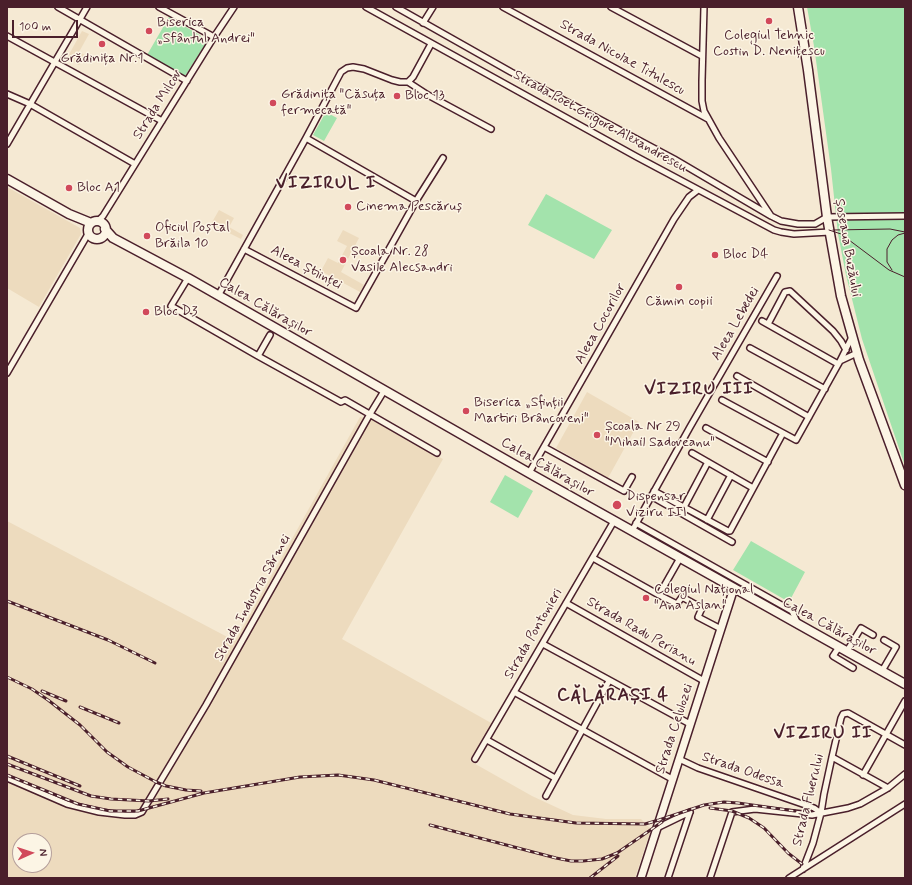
<!DOCTYPE html>
<meta charset="utf-8">
<style>
body{margin:0}
#map{position:relative;width:912px;height:885px;overflow:hidden;background:#f5e9d3;font-family:Mynerve,sans-serif}
canvas{display:block}
.frame{position:absolute;inset:0;border:8px solid #4a1f2b;pointer-events:none}
.north{position:absolute;left:12px;top:833px;width:40px;height:40px;box-sizing:border-box;background:#fcf5e5;border:1px solid #b59f9b;border-radius:50%;rotate:87deg;font-size:11px;font-weight:700;line-height:16px;text-align:center;color:#4a1f2b}
.north::after{content:'';display:block;margin:auto;width:14px;height:18px;background:#d1495b;clip-path:polygon(50% 0,100% 100%,50% 72%,0 100%)}
.scale{position:absolute;left:12px;top:20px;width:66px;height:18px;box-sizing:border-box;border:2px solid #4a1f2b;border-top:0;padding-left:5px;font-size:12px;line-height:14px;white-space:nowrap;color:#4a1f2b;-webkit-text-stroke:3px #fcf5e5;paint-order:stroke}
</style>
<div id="map">
<canvas width="912" height="885"></canvas>
<div class="frame"></div>
<div class="north">N</div>
<div class="scale">100 m</div>
</div>
<script>
const g = document.querySelector('canvas').getContext('2d');
g.lineJoin = 'round';
function fill(path, color) { g.fillStyle = color; g.fill(path, 'evenodd'); }
const shape = rows => new Path2D(rows.map(r => 'M' + r).join(''));
function trace(path, color, width, dash) { g.strokeStyle = color; g.lineWidth = width; g.lineCap = dash ? 'butt' : 'round'; g.setLineDash(dash || []); g.stroke(path); }
function drawText(font, color, halo, rows, align = 'center') {
  g.font = font + ' Mynerve,sans-serif'; g.lineWidth = 3; g.setLineDash([]); g.textBaseline = 'middle'; g.strokeStyle = halo; g.fillStyle = color; for (const [text, x, y, turn = 0] of rows) {
    g.save(); g.translate(x, y); g.rotate((+turn || 0) * Math.PI / 180); g.textAlign = isNaN(turn) ? turn : align; if (halo) g.strokeText(text, 0, 0); g.fillText(text, 0, 0); g.restore();
  }
}
fill(shape([
 [82,31,89,34,79,52,85,55,79,65,67,58],
 [7,187,80,228,81,234,39,307,7,288],
 [219,210,234,218,229,227,243,235,241,239,211,224],
 [343,230,359,238,341,272,364,285,360,292,321,271,328,258,338,263,347,246,337,241],
 [587,392,639,422,608,478,556,448],
 [360,417,370,419,443,459,342,639,493,724,470,761,532,796,573,815,606,819,641,819,651,829,635,878,7,878,7,521,235,641],
 [20,841,44,841,44,865,20,865]
]), '#eddbbe');
fill(shape([
 [807,7,905,7,905,466,862,339,846,275,838,234,831,169,814,46],
 [169,17,208,40,185,76,147,55],
 [326,112,337,118,324,141,313,135],
 [546,194,612,230,594,259,528,225],
 [505,475,533,491,518,518,490,502],
 [751,541,805,572,789,602,733,570]
]), '#a3e3ac');
const street = shape([
 [58,7,187,81],
 [159,7,214,37],
 [366,7,637,157,774,230,781,232,794,234,830,232],
 [396,7,511,72,674,159,771,216],
 [503,7,708,119],
 [611,7,702,56],
 [704,7,702,81,702,101,704,111,719,138,771,216,781,221,798,224,815,224,827,217,905,216],
 [423,23,433,7],
 [7,36,162,121],
 [408,82,428,95,491,129],
 [7,94,30,104,135,164],
 [306,138,416,201],
 [7,144,87,7],
 [98,221,103,216,214,37,234,7],
 [244,249,356,308,416,201,443,158],
 [188,278,171,306,258,356],
 [218,296,306,138,341,72,347,68,353,67,364,69,392,80,400,82,408,82,413,77,431,44],
 [762,321,838,364],
 [768,324,785,292,790,291,833,331,841,341,846,350],
 [270,335,258,356,341,402,345,400,437,453],
 [852,337,840,361,857,353],
 [750,348,825,389],
 [7,373,88,234],
 [737,376,809,417],
 [722,400,796,440,840,361],
 [706,428,768,462],
 [544,447,624,491,632,477],
 [692,453,753,488],
 [529,473,674,219,689,197,698,190],
 [654,491,728,531,730,531,783,433],
 [651,496,732,542],
 [684,507,708,462],
 [707,520,731,475],
 [636,523,792,611,797,622],
 [632,531,690,427,777,276],
 [593,558,659,595],
 [680,558,659,595,677,604,682,597,702,608,698,617,721,629],
 [566,603,704,681],
 [543,644,690,724],
 [839,647,833,656,853,668],
 [847,651,861,628,873,635],
 [882,671,896,647,884,640],
 [514,692,672,779],
 [487,740,555,778],
 [832,757,888,788],
 [475,759,614,521],
 [679,759,698,768,814,808,821,813],
 [863,775,905,701],
 [7,778,67,804,99,812,125,815,135,815,142,812,206,705,370,414,384,391],
 [546,796,609,681],
 [657,828,690,812],
 [803,869,813,843,821,813,824,794,832,757,841,718,843,714,848,713,905,745],
 [668,878,690,812],
 [710,878,732,812,755,809,812,815,848,808,860,804,888,788,905,774],
 [789,878,905,804]
]);
const secondary = shape([
 [641,878,734,588]
]);
const primary = shape([
 [798,7,808,70,827,217,841,296,859,360,905,485],
 [7,179,69,214,91,223],
 '88 230a9 9 0 1 1 18 0a9 9 0 1 1-18 0Z',
 [105,229,113,238,188,278,529,473,905,684]
]);
trace(street, '#4a1f2b', 8);
trace(secondary, '#4a1f2b', 10);
trace(primary, '#4a1f2b', 11);
trace(street, '#fcf5e5', 5);
trace(secondary, '#fcf5e5', 7);
trace(primary, '#fcf5e5', 8);
trace(shape([
 [829,230,841,234,889,270,905,277],
 [833,230,890,229,905,232],
 [892,270,887,262,887,249,892,240,898,235,905,233]
]), '#4a1f2b', 1);
const rail = shape([
 [7,601,108,640,155,663],
 [7,677,32,689,48,700,80,725,107,752,128,767,156,782,166,786,186,790,201,791],
 [42,691,66,701],
 [80,707,119,723],
 [7,756,80,786],
 [7,764,91,796,111,799,149,801,168,799],
 [7,775,78,804,110,811,138,811,204,793,300,777,338,775,374,780,510,814,576,823,645,824,659,820,704,805,724,802,738,803,795,811],
 [710,808,732,811,749,818,764,828,788,853,802,864],
 [430,825,556,858,571,861,583,861,602,859,617,853,662,822],
 [590,878,618,856]
]);
trace(rail, '#4a1f2b', 3);
trace(rail, '#fcf5e5', 1.5, [4.5]);
for (const [x, y, r, color] of [
 [769,21,4,"#d1495b"],
 [149,31,4,"#d1495b"],
 [102,44,4,"#d1495b"],
 [397,96,4,"#d1495b"],
 [273,103,4,"#d1495b"],
 [69,188,4,"#d1495b"],
 [348,207,4,"#d1495b"],
 [147,236,4,"#d1495b"],
 [715,255,4,"#d1495b"],
 [343,260,4,"#d1495b"],
 [679,287,4,"#d1495b"],
 [146,312,4,"#d1495b"],
 [466,411,4,"#d1495b"],
 [597,435,4,"#d1495b"],
 [617,505,5,"#d1495b"],
 [646,598,4,"#d1495b"]
]) { const dot = new Path2D(); dot.arc(x, y, r, 0, 2 * Math.PI); g.fillStyle = color; g.fill(dot); trace(dot, '#fcf5e5', 1.5); }
drawText('14px', '#4a1f2b', '#fcf5e5', [
 ["Biserica",157,23],
 ["„Sfântul Andrei\"",157,39],
 ["Colegiul Tehnic",769,36,"center"],
 ["Costin D. Nenițescu",769,52,"center"],
 ["Grădinița Nr.1",102,59,"center"],
 ["Grădinița \"Căsuța",281,95],
 ["fermecată\"",281,111],
 ["Bloc 13",405,96],
 ["Bloc A1",77,188],
 ["Cinema Pescăruș",356,207],
 ["Oficiul Poștal",155,228],
 ["Brăila 10",155,244],
 ["Școala Nr. 28",351,252],
 ["Vasile Alecsandri",351,268],
 ["Bloc D4",723,255],
 ["Cămin copii",679,302,"center"],
 ["Bloc D3",154,312],
 ["Biserica „Sfinții",474,403],
 ["Martiri Brâncoveni\"",474,419],
 ["Școala Nr 29",605,427],
 ["\"Mihail Sadoveanu\"",605,443],
 ["Dispensar",626,497],
 ["Viziru III",626,513],
 ["Colegiul Național",654,590],
 ["\"Ana Aslan\"",654,606]
], 'left');
drawText('14px', '#4a1f2b', '#fcf5e5', [
 ["Strada Nicolae Titulescu",622,58,29],
 ["Strada Milcov",158,105,-58],
 ["Strada Poet Grigore Alexandrescu",600,122,29],
 ["Șoseaua Buzăului",847,248,80],
 ["Aleea Științei",306,268,28],
 ["Calea Călărașilor",265,308,30],
 ["Aleea Cocorilor",601,324,-61],
 ["Aleea Lebedei",736,324,-60],
 ["Calea Călărașilor",547,468,30],
 ["Strada Industria Sârmei",253,598,-61],
 ["Calea Călărașilor",829,627,29],
 ["Strada Radu Perianu",641,632,30],
 ["Strada Pontonieri",534,634,-60],
 ["Strada Celulozei",675,729,-72],
 ["Strada Odessa",743,771,19],
 ["Strada Fluerului",809,800,-76]
]);
g.letterSpacing = '1px';
drawText('bold 18px', '#4a1f2b', '#fcf5e5', [
 ["VIZIRUL I",326,184],
 ["VIZIRU III",699,390],
 ["CĂLĂRAȘI 4",613,696],
 ["VIZIRU II",823,734]
]);
g.letterSpacing = '0px';
</script>
